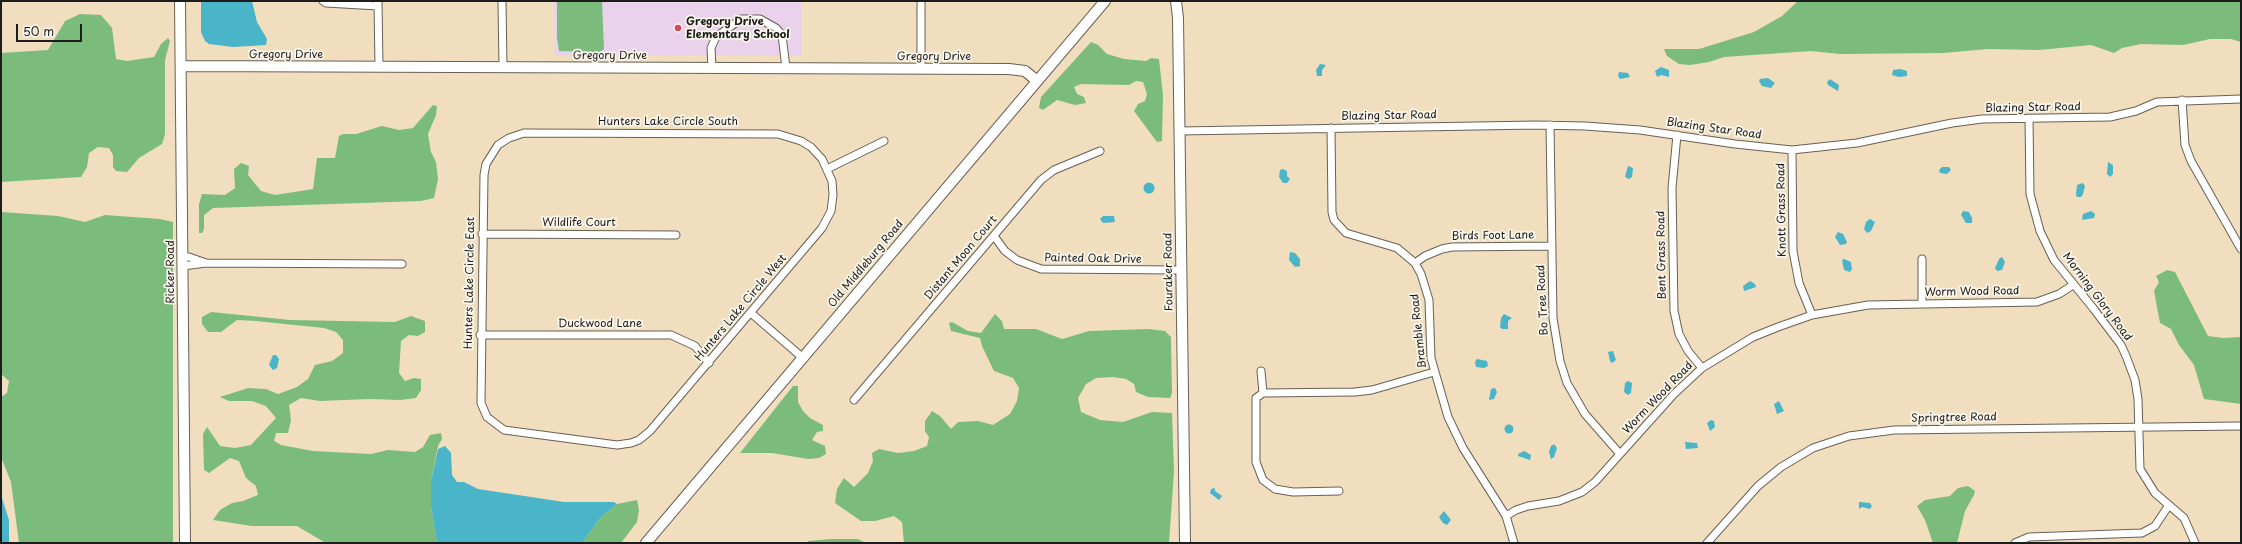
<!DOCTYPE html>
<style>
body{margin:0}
#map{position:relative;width:2242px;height:544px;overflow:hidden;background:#f1debe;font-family:"Playpen Sans",sans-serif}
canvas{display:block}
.frame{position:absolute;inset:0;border:2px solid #1c1c1c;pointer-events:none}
.scale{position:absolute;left:16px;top:24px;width:66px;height:18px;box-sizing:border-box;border:2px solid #1c1c1c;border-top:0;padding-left:5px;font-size:12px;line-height:14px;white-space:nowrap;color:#1c1c1c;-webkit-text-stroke:3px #fbf7ec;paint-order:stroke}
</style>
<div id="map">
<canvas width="2242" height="544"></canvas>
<div class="frame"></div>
<div class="scale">50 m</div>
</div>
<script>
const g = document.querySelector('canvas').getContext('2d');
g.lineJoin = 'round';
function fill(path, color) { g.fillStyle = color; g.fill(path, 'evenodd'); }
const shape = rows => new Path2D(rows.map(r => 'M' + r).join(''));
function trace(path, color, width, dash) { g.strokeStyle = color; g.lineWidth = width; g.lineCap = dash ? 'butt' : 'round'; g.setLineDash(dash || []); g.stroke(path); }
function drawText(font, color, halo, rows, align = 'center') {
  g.font = font + ' "Playpen Sans",sans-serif'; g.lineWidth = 3.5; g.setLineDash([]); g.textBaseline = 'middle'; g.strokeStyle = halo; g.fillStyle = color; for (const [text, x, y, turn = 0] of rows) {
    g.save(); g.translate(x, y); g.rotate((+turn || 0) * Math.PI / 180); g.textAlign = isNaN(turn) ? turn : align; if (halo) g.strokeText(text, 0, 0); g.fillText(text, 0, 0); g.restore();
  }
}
fill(shape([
 [554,1,802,1,802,56,555,56]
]), '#ead1ec');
fill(shape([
 [557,1,602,1,604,49,600,52,559,51,557,37],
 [1798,1,2241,1,2241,42,2231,39,2210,39,2183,45,2141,44,2122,48,2114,53,2091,45,2039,50,1988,49,1943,53,1840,54,1811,51,1724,57,1709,62,1690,65,1679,64,1667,56,1664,49,1699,49,1754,32,1782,16],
 [80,14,101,15,112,28,116,59,127,61,154,57,161,44,168,38,170,41,165,60,165,134,162,144,139,158,127,172,116,171,113,167,113,155,109,148,98,147,89,153,87,167,81,177,1,182,1,53,48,50,65,21],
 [1091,42,1098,45,1107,54,1124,59,1146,61,1151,58,1159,59,1163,95,1162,141,1157,142,1134,111,1138,104,1145,101,1147,94,1143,82,1136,81,1129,85,1081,84,1074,87,1077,94,1084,97,1086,103,1075,105,1057,100,1043,110,1039,108,1041,97],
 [433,105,437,106,436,115,428,134,431,152,436,162,438,179,434,198,421,201,213,208,204,215,204,229,202,233,199,233,199,204,202,194,225,195,235,188,234,169,241,163,249,166,248,175,261,191,275,195,313,189,317,158,335,158,339,136,343,134,356,134,382,126,399,130,413,128],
 [1,212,58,216,85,222,105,215,160,219,173,222,173,543,19,543,11,482,1,457,1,397,7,393,9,381,1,374],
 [2167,270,2175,272,2208,336,2223,338,2241,337,2241,404,2204,399,2194,365,2179,345,2171,329,2160,323,2154,291,2159,282,2156,276],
 [211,312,290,320,395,322,411,316,425,321,425,332,418,336,409,335,401,341,399,373,405,381,414,378,421,379,421,390,416,398,400,400,369,399,320,401,301,398,289,405,291,420,288,433,276,433,274,441,281,445,313,451,371,454,388,450,415,452,423,447,430,435,441,433,442,439,438,446,431,481,431,506,437,543,324,542,297,526,252,526,213,520,220,510,232,503,243,501,258,495,256,486,246,478,239,461,230,458,209,473,204,470,203,434,207,427,220,446,235,448,251,445,276,418,266,406,252,401,229,401,220,397,248,388,266,389,278,394,297,387,308,379,315,365,332,361,343,353,343,340,336,332,324,328,256,321,237,320,221,332,208,332,202,324,202,317],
 [995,314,1002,321,1004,329,1036,329,1062,339,1089,331,1148,329,1165,331,1171,337,1172,393,1170,398,1148,397,1136,392,1134,384,1126,379,1113,377,1096,378,1086,384,1078,398,1081,412,1100,420,1123,422,1152,412,1172,413,1174,471,1169,543,904,543,902,522,894,516,875,521,861,521,835,503,837,489,844,478,854,487,868,473,873,461,872,453,879,449,898,453,914,451,927,446,929,437,925,431,925,421,932,411,940,416,951,429,958,422,978,421,993,425,1010,414,1017,401,1019,388,1013,378,994,371,982,346,980,338,951,331,949,323,952,322,968,331,981,333],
 [793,386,798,386,798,402,803,411,810,418,823,425,823,431,817,432,812,440,825,446,826,454,819,458,808,459,772,453,740,453],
 [1968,486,1975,491,1974,495,1965,511,1957,543,1933,543,1925,520,1917,506,1925,500,1950,496,1958,488],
 [637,500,639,510,637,522,621,543,582,543,600,518,617,504],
 [831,539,858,539,866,543,807,543,808,541]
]), '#7bbc7d');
fill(shape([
 [201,1,252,1,257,22,267,39,266,45,233,47,209,44,205,41,201,32],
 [1320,64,1326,65,1322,70,1322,76,1317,76,1316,70],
 [1661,67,1669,70,1669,77,1661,75,1657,77,1655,71],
 [1900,69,1907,71,1907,76,1899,77,1892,75,1893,70],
 [1619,72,1628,73,1630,77,1620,79,1618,76],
 [1768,78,1775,83,1771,88,1762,86,1759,81,1760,79],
 [1830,79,1839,85,1838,91,1828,85,1827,82],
 [2108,162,2113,165,2113,174,2110,177,2107,174],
 [1628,166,1633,168,1632,177,1629,179,1625,177],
 [1942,167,1949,167,1951,170,1947,174,1940,173,1939,170],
 [1283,169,1287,171,1287,176,1290,179,1287,183,1283,183,1279,177,1280,170],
 '1143.5 188a5.5 5.5 0 1 1 11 0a5.5 5.5 0 1 1-11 0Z',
 [2083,183,2085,186,2083,194,2081,197,2077,197,2076,195,2077,185],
 [1963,211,1969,212,1972,218,1972,223,1966,223,1961,215],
 [2091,211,2095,214,2094,218,2082,220,2083,214],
 [1103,216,1114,216,1115,222,1103,223,1100,219],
 [1870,219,1875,222,1871,231,1867,233,1864,229,1866,222],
 [1838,232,1843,234,1847,242,1846,244,1840,245,1835,237],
 [1290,252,1295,253,1300,259,1300,266,1295,267,1289,260],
 [2002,257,2005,262,2002,270,1997,271,1995,268,1999,259],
 [1844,259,1851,262,1852,269,1850,272,1844,270,1842,260],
 [1750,281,1755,284,1756,287,1744,291,1743,286],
 [1504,314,1512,318,1508,321,1508,329,1502,329,1500,327,1501,318],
 [1613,351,1616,360,1612,363,1610,361,1608,352],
 [273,355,276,355,279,359,277,368,273,370,269,365],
 [1477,359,1487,361,1488,366,1484,368,1476,367,1475,362],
 [1628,381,1632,383,1631,393,1628,395,1624,392,1625,383],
 [1495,388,1497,392,1494,399,1489,400,1491,389],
 [1779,401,1784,411,1777,414,1774,404],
 [1711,420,1714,421,1715,427,1710,431,1707,423],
 '1504.5 429a4.5 4.5 0 1 1 9 0a4.5 4.5 0 1 1-9 0Z',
 [1685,442,1697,443,1698,448,1686,449],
 [1554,444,1557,448,1554,457,1551,459,1549,452,1551,446],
 [445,446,451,453,452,475,457,482,464,482,478,489,564,502,614,502,617,504,600,518,582,543,437,543,431,506,431,481,438,449],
 [1524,451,1531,455,1530,460,1518,456,1518,454],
 [1215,488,1215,491,1222,496,1219,500,1210,493,1211,489],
 [1,495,9,520,9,543,1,543],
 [1859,502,1870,503,1872,506,1870,509,1862,507,1859,509],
 [1444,511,1451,520,1447,525,1443,523,1439,517]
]), '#4ab4c8');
const street = shape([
 [323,1,326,3,378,6],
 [378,1,379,67],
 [502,1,503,68],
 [921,1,921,68],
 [712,68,711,48,716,37,741,19,760,19,776,28,782,35,786,68],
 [2182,100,2185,145,2191,161,2241,249],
 [2029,118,2030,194,2040,231,2054,260,2093,308,2121,345,2126,356,2135,380,2138,399,2140,469,2155,493,2184,518,2195,543],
 [1550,125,1553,318,1560,361,1567,383,1585,414,1620,454],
 [1331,128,1332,212,1334,220,1346,233,1397,248,1415,263,1421,274,1429,300,1431,358,1448,417,1463,448,1506,516,1514,543],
 [1180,131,1536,125,1585,126,1640,130,1735,144,1792,150,1857,143,1952,123,1982,119,2110,117,2136,111,2157,102,2241,99],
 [524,133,778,134,801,141,811,147,822,159,832,181,833,195,831,211,822,228,650,431,639,440,631,443,617,445,504,430,487,417,481,403,484,175,486,164,498,145,509,138,524,133],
 [1677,135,1672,188,1674,311,1679,334,1688,351,1702,368],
 [1792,150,1793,251,1799,283,1812,315],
 [827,169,884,141],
 [482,234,676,235],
 [994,236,1005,251,1017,260,1041,269,1181,270],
 [183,257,189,257,206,263],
 [1922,259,1922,304],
 [1415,263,1425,256,1442,249,1452,247,1551,246],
 [183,266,206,263,402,264],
 [751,313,803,358],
 [480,335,671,335,695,346,709,363],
 [1261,371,1263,393],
 [1263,393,1355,392,1372,390,1434,372],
 [1263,393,1256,398,1256,462,1263,480,1275,489,1293,492,1339,491],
 [854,400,1041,180,1054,170,1100,151],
 [1506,516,1516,510,1528,506,1559,501,1582,492,1595,482,1674,394,1702,368,1753,337,1778,327,1812,315,1868,305,2037,302,2059,294,2073,285],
 [1707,543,1758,486,1781,467,1813,448,1849,436,1894,430,2241,426],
 [2015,543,2029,537,2142,533,2155,526,2169,505]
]);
const secondary = shape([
 [180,1,185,543],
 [1176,1,1178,18,1185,543],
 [181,66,1009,69,1025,71,1036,80],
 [646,543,1105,1]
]);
trace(street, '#676055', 9);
trace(secondary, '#676055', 12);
trace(street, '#fff', 7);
trace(secondary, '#fff', 10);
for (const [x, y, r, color] of [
 [678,28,4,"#d1495b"]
]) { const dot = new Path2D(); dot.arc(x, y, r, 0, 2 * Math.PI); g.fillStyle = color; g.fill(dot); trace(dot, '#fbf7ec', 1.5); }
drawText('bold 11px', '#1c1c1c', '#fbf7ec', [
 ["Gregory Drive",686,22],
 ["Elementary School",686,35]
], 'left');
drawText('11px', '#1c1c1c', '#fbf7ec', [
 ["Gregory Drive",286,55],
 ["Gregory Drive",610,56],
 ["Gregory Drive",934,57],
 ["Blazing Star Road",2033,108,-1],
 ["Blazing Star Road",1389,116,-1],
 ["Hunters Lake Circle South",668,122],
 ["Blazing Star Road",1714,129,8],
 ["Knott Grass Road",1782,210,-91],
 ["Wildlife Court",579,223],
 ["Birds Foot Lane",1493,236,-1],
 ["Bent Grass Road",1662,255,-91],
 ["Distant Moon Court",961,258,-50],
 ["Painted Oak Drive",1093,259,1],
 ["Old Middleburg Road",866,264,-50],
 ["Ricker Road",171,272,-90],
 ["Fouraker Road",1169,272,-91],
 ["Hunters Lake Circle East",470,283,-89],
 ["Worm Wood Road",1972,292,-1],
 ["Morning Glory Road",2097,297,53],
 ["Bo Tree Road",1543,300,-93],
 ["Hunters Lake Circle West",741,308,-50],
 ["Duckwood Lane",600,324],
 ["Bramble Road",1419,331,-96],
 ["Worm Wood Road",1658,398,-46],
 ["Springtree Road",1954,418,-1]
]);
</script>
